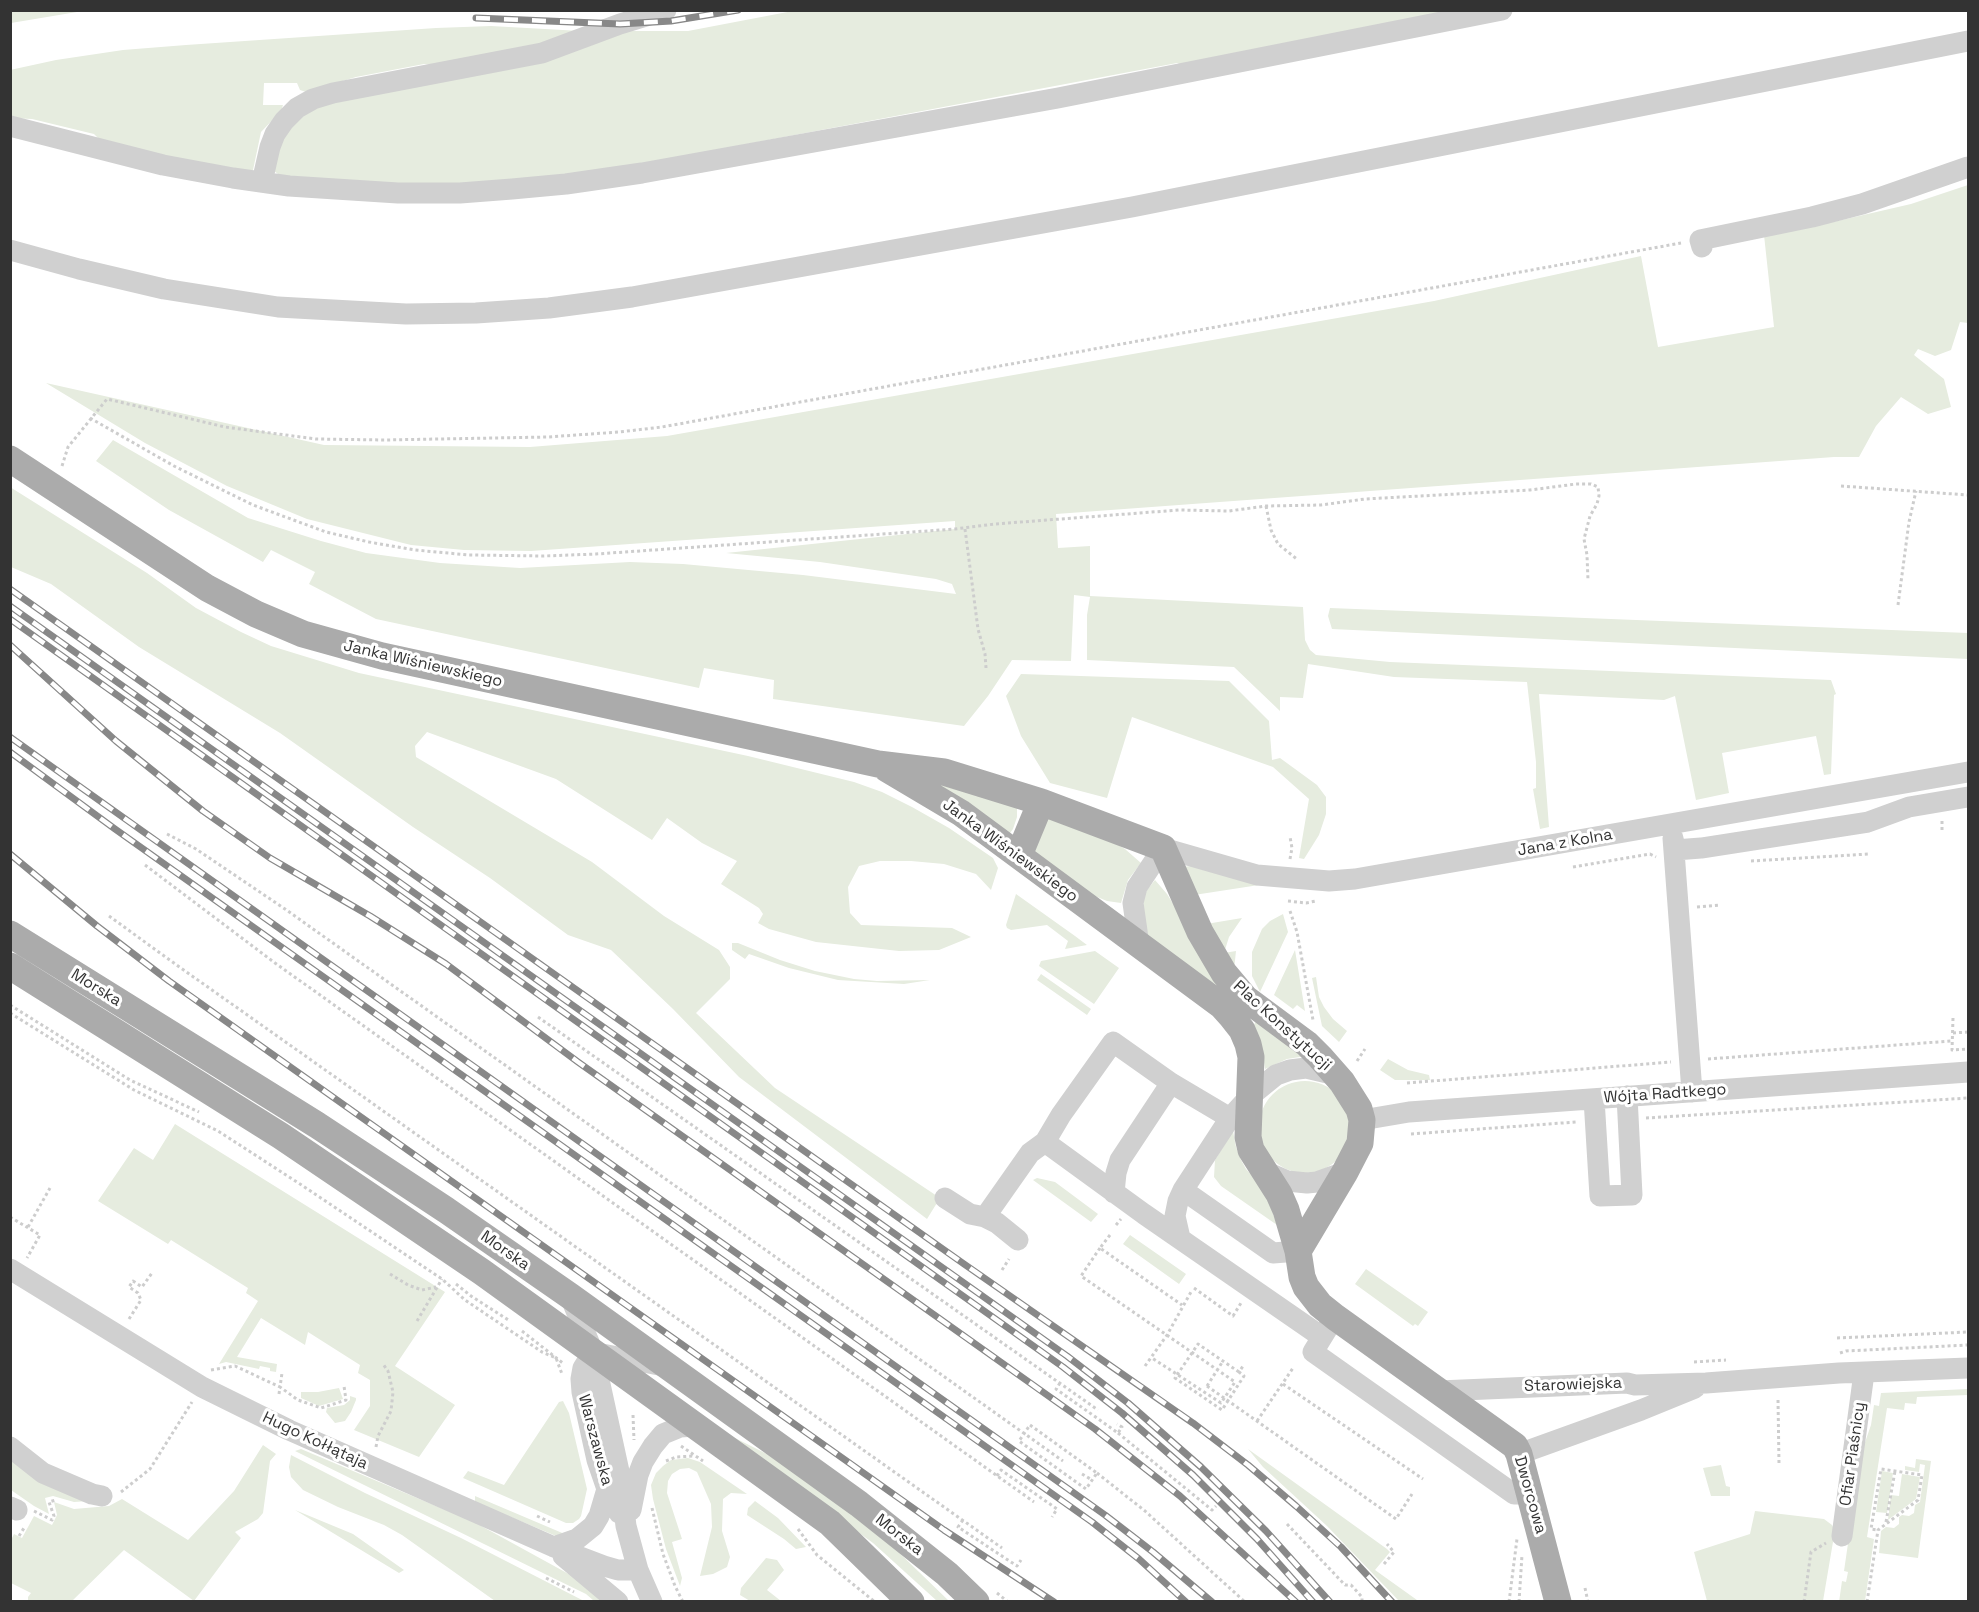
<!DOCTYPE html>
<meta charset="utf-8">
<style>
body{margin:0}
#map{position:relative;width:1979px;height:1612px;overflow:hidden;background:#fff;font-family:"Space Grotesk",sans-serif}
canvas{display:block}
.frame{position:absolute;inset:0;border:12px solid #333;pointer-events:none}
</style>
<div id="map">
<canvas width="1979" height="1612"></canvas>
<div class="frame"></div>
</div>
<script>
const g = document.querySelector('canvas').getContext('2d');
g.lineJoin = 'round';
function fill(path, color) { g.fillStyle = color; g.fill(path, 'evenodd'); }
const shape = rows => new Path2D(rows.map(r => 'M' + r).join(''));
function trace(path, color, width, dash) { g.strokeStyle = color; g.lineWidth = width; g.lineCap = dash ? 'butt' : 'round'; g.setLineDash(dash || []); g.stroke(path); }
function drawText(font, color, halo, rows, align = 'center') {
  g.font = font + ' "Space Grotesk",sans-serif'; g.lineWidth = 6; g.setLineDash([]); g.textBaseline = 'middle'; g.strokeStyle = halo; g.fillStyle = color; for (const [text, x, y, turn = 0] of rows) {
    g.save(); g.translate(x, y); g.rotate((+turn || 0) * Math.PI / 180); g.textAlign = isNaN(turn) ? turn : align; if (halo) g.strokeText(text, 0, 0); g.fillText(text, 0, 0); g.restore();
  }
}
fill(shape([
 [11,10,83,10,83,11,11,23],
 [798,10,1461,11,1186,66,1177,63,646,163,538,179,490,183,400,185,285,179,274,171,276,144,310,107,624,31,688,31],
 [491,26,581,31,546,43,436,65,424,64,356,77,306,92,300,90,297,83,264,83,263,105,283,105,281,111,261,132,253,170,241,172,102,142,94,134,32,119,11,118,10,70,56,60,123,50,186,45,436,28],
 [1968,185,1968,323,1960,322,1951,350,1935,356,1918,349,1914,355,1944,379,1951,407,1928,414,1901,397,1876,426,1859,457,1834,457,1056,514,1058,548,1090,546,1090,596,1303,607,1305,640,1310,650,1316,655,1390,662,1831,680,1836,694,1834,695,1831,774,1824,775,1816,736,1722,753,1729,793,1696,800,1675,696,1664,700,1539,694,1549,827,1540,829,1533,789,1536,788,1536,762,1527,682,1394,677,1308,664,1303,698,1280,697,1280,711,1234,667,1087,660,1087,615,1090,597,1074,595,1071,661,1012,660,988,696,964,726,773,699,774,680,704,668,699,688,376,619,309,584,315,572,271,550,263,562,169,510,96,461,113,440,248,518,321,541,366,553,440,563,520,568,630,562,683,564,803,575,956,594,952,584,936,579,820,562,726,553,955,529,955,521,531,551,464,550,411,545,307,519,227,486,145,443,46,383,324,445,530,447,667,436,1434,301,1641,256,1658,347,1774,327,1764,235,1833,222,1911,204],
 [10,487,147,573,196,608,241,632,271,646,359,673,748,756,854,782,882,792,912,807,949,828,993,858,998,868,991,890,976,874,944,864,911,861,880,861,859,866,848,887,850,913,861,925,952,928,971,937,939,950,899,951,816,942,769,929,758,923,763,914,759,908,721,884,737,861,702,843,667,818,652,840,556,779,427,732,415,746,416,757,592,862,664,916,719,950,730,967,730,979,696,1013,775,1088,940,1198,927,1219,739,1077,673,1009,611,950,568,935,490,878,413,827,280,733,139,647,51,584,11,567],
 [1330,608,1968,633,1968,659,1332,629,1328,616],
 [1021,674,1229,681,1269,721,1272,760,1280,758,1317,785,1326,797,1326,814,1319,835,1304,859,1299,858,1309,799,1273,767,1132,717,1107,798,1050,783,1021,736,1006,696],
 [906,773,1017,808,1017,817,1013,829,1010,833],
 [1050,818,1105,837,1125,849,1141,863,1128,880,1121,903,1107,901,1090,894,1033,855,1037,827],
 [1192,866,1259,885,1194,895,1179,867],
 [1155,880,1167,894,1230,995,1148,937,1143,906,1144,897,1147,890],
 [1016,894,1075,936,1087,945,1065,949,1068,941,1047,925,1011,930,1007,928,1006,925],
 [1283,914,1288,932,1260,992,1252,976,1252,952,1262,929,1270,921],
 [1242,918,1229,937,1224,953,1236,951,1234,970,1223,955,1206,924],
 [732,943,738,943,780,960,815,971,854,979,877,981,930,980,904,984,838,980,789,968,749,954,745,959,732,950],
 [1295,950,1305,1011,1297,1005,1293,1009,1274,995],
 [1095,951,1119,968,1094,1004,1039,966,1041,961],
 [1041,974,1091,1009,1087,1015,1037,980],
 [1316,977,1319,997,1324,1007,1333,1019,1347,1031,1339,1042,1322,1026,1312,978],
 [1258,1019,1306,1056,1287,1059,1265,1069,1263,1055,1252,1027],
 [1388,1059,1408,1070,1429,1075,1430,1080,1395,1080,1380,1070],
 '1259 1127a46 46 0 1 1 92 0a46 46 0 1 1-92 0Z',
 [175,1124,445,1292,395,1366,455,1405,419,1457,354,1430,370,1406,370,1380,358,1373,360,1365,308,1332,305,1345,261,1318,237,1357,277,1364,276,1372,270,1371,270,1368,260,1366,259,1369,226,1362,219,1364,258,1301,246,1293,248,1288,171,1240,168,1244,98,1201,134,1148,153,1160],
 [1233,1131,1236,1147,1241,1160,1246,1169,1265,1190,1277,1225,1221,1186,1214,1177,1215,1160],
 [1037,1178,1055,1182,1098,1214,1091,1222,1033,1180],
 [1130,1235,1186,1274,1179,1284,1123,1244],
 [1366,1269,1428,1312,1418,1326,1415,1324,1413,1326,1355,1284],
 [339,1388,343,1399,319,1406,301,1398,301,1392,318,1392],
 [1968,1389,1968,1395,1917,1397,1916,1404,1905,1403,1904,1410,1887,1408,1867,1537,1874,1539,1865,1601,1839,1602,1842,1581,1846,1582,1848,1572,1844,1571,1861,1454,1871,1425,1874,1405,1879,1406,1881,1393],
 [350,1396,356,1398,356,1400,351,1412,345,1421,335,1423,326,1412,327,1408,344,1405,350,1400],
 [563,1401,569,1413,587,1489,581,1516,579,1519,573,1523,566,1523,463,1478,468,1471,504,1485,559,1402],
 [719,1430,779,1460,887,1541,949,1601,937,1601,873,1543],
 [263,1445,276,1454,270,1461,263,1513,258,1519,235,1532,241,1538,194,1601,124,1550,72,1601,28,1601,28,1597,31,1593,11,1583,11,1540,14,1534,22,1538,34,1516,52,1525,57,1515,54,1502,74,1509,109,1506,122,1499,188,1540,234,1491],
 [301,1449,474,1522,576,1578,602,1601,594,1601,586,1594,547,1575,295,1451],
 [1248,1449,1387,1549,1390,1552,1375,1570,1417,1600,1399,1601,1327,1526,1263,1467],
 [10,1454,89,1501,74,1502,53,1496,45,1498,49,1514,34,1506,11,1490],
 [291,1455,365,1493,461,1538,584,1601,495,1601,402,1535,384,1525,338,1507,303,1490,291,1477,289,1467],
 [688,1458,700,1462,747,1494,731,1493,723,1499,722,1531,730,1557,727,1567,713,1574,700,1576,712,1527,711,1504,697,1472,689,1468,680,1469,672,1474,668,1481,667,1493,682,1539,672,1542,682,1578,680,1586,666,1549,653,1499,651,1485,656,1473,663,1466,671,1460],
 [1916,1459,1931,1461,1918,1558,1879,1553,1881,1531,1886,1527,1894,1528,1899,1524,1899,1517,1902,1515,1909,1516,1914,1513,1915,1505,1920,1502,1925,1465,1920,1464,1919,1472,1905,1470,1905,1466,1915,1468],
 [1721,1465,1726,1486,1730,1487,1730,1496,1711,1496,1703,1468],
 [1882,1471,1893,1473,1887,1513,1876,1512],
 [1902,1474,1920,1477,1916,1499,1888,1520,1891,1495,1899,1496],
 [475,1496,567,1535,556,1536,475,1502],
 [755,1501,778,1518,806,1547,796,1549,784,1539,747,1515,748,1508],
 [295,1510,353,1534,404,1570,399,1573],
 [1755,1511,1824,1519,1832,1525,1834,1529,1834,1536,1823,1601,1707,1601,1694,1552,1750,1534],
 [766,1558,777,1560,784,1570,767,1590,781,1601,750,1601,740,1595,741,1588]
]), '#e6ecdf');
trace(shape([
 [90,418,174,466,253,505,326,532,369,542,415,550,469,555,544,556,596,554,955,529,995,524,1179,510,1229,511,1266,506,1321,505,1365,499,1530,490,1576,484,1591,484,1598,487,1599,496,1597,504,1590,516,1584,539,1587,555,1588,580],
 [62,466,68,447,107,399,225,427,316,439,384,440,548,437,619,432,662,427,1681,243],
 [1841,486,1968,495],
 [1266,506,1271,530,1278,544,1298,560],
 [965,529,978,629,985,654,986,668],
 [1898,605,1909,522,1916,491],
 [1942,821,1942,832],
 [167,834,196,849,285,909,1063,1461],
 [1290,859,1292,848,1290,837],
 [1751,861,1869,854],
 [145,865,275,963,1034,1502],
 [1573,867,1650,854,1656,857],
 [1288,901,1306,903,1316,901],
 [1697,907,1720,905],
 [1290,911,1297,932,1313,1020],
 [109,916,178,966,1002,1548],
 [10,1005,130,1080,199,1112],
 [10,1013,134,1090,218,1131,300,1184,442,1279,465,1300,542,1352,556,1358,562,1374],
 [538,1017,1098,1410],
 [1953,1018,1952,1050,1968,1049],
 [1953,1033,1968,1032],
 [1708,1059,1951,1041],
 [1357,1061,1365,1049],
 [1407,1083,1671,1062],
 [1646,1118,1968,1098],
 [1411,1134,1576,1122],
 [10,1217,40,1235,27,1258],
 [1116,1225,1121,1219],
 [28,1227,50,1188],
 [1110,1235,1100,1248,1182,1305],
 [1100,1248,1081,1276,1235,1382,1221,1403,1152,1358],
 [1002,1270,1009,1259],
 [390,1274,408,1285,422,1290,436,1287],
 [456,1284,471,1296,510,1321],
 [1194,1288,1233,1316,1241,1303],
 [129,1319,141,1300,138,1293,129,1287,133,1281,142,1287,152,1273],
 [417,1321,442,1279],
 [522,1331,564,1364],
 [1837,1338,1968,1332],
 [1840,1353,1846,1351,1968,1345],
 [1694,1362,1726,1360],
 [1145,1366,1167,1335,1191,1292],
 [211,1370,235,1366,280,1387,282,1373],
 [1239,1372,1198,1344,1175,1378,1222,1410,1244,1376,1239,1372,1243,1366],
 [1060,1383,1056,1389,1118,1433,1122,1427,1117,1424],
 [1283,1384,1423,1479],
 [1207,1386,1396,1519,1412,1494],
 [1207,1386,1223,1361],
 [279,1394,280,1387,298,1400,321,1408,346,1400,344,1386],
 [1778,1400,1779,1464],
 [633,1415,634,1440],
 [1257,1421,1293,1368],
 [1030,1425,1097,1473,1086,1489,1019,1441,1030,1425],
 [1118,1433,1212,1510,1216,1506],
 [681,1446,703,1461],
 [376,1447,378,1436,391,1411,393,1392,388,1371,383,1364],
 [666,1461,676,1457,694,1456],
 [1097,1473,1145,1511,1245,1602],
 [1082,1474,1092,1480],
 [997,1476,1001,1470,1057,1509,1052,1517],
 [121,1492,150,1469,192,1402],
 [652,1508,663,1554,675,1586,683,1602],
 [34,1511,52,1520,54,1516,49,1502,56,1500],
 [537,1516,550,1522],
 [963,1520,958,1527,1017,1566,1021,1560],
 [1886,1522,1895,1471],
 [1287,1524,1345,1585,1351,1585,1362,1597,1362,1602],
 [798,1529,817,1555,875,1602],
 [19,1536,24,1528],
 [1384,1564,1394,1552,1387,1544],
 [546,1578,574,1592],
 [1585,1588,1588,1602],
 [997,1593,1008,1602],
 [1487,1601,1488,1602],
 [1509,1602,1517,1539],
 [1519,1602,1522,1555],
 [1804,1602,1811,1552,1826,1543],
 [1867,1602,1878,1530,1918,1500,1922,1475,1881,1469,1871,1529,1878,1530]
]), '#cdcdcd', 3, [3, 3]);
trace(shape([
 [10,126,163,165,233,178,289,186,398,193,460,193,512,189,566,184,642,173,1058,98,1502,10],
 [262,182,270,147,275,134,284,121,297,108,313,99,333,93,542,53,620,24,666,10],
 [1702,247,1700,240,1812,217,1862,204,1968,167],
 [10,250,79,269,164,289,278,307,406,314,476,313,549,308,632,297,1132,207,1968,41],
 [1673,838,1692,1092],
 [1675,850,1701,848,1868,822,1909,807,1968,797],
 [1139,945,1133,903,1137,887,1163,848,1257,875,1329,881,1355,879,1968,772],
 [1594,1099,1600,1196,1632,1195,1627,1096],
 [1362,1120,1409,1112,1968,1072],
 [1045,1142,1144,1214,1322,1337],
 [1264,1171,1287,1181,1307,1183,1317,1182,1345,1172],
 [1183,1190,1273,1253,1298,1251],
 [1114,1193,1116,1173,1120,1160,1171,1083],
 [945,1198,970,1214,985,1217,997,1223,1018,1240],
 [985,1217,1030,1153,1045,1142,1061,1115,1113,1042,1171,1083,1230,1118],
 [1180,1238,1175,1216,1178,1201,1183,1190,1230,1118,1249,1097,1276,1075,1290,1070,1306,1068,1336,1075],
 [10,1269,202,1387,289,1430,554,1547,604,1566,618,1570,638,1570],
 [570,1296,593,1352,620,1476,626,1526,638,1570,652,1602],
 [1329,1326,1313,1352,1514,1494,1530,1494],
 [593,1352,583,1368,581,1379,582,1392,597,1460,607,1489,619,1513],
 [597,1353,664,1366],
 [1439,1391,1627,1383,1635,1385,1706,1383,1839,1373,1968,1368],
 [10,1447,43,1473,92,1494,102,1496],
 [1519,1454,1641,1410,1695,1388],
 [10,1507,17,1510],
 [631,1510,638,1475,643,1462,653,1446,663,1434,680,1427,696,1426],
 [1842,1536,1864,1373],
 [554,1547,577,1539,593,1526,599,1516,607,1489],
 [563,1556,618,1602]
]), '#d0d0d0', 21);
trace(shape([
 [10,459,207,588,256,614,303,634,382,656,878,764,944,772,1041,802,1163,848,1200,932,1224,973,1245,998,1307,1044,1320,1057,1342,1082,1359,1109,1362,1120,1360,1143,1345,1172,1298,1251],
 [887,769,961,813,1222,1006,1231,1016,1242,1030,1248,1044,1251,1057,1248,1137,1251,1150,1279,1194,1286,1210,1298,1251,1302,1277,1306,1287,1320,1305,1335,1317,1515,1446,1519,1454,1558,1602],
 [1019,855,1041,802],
 [10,934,317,1125,446,1210,570,1296,859,1504,947,1574,976,1602],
 [10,966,281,1136,482,1272,830,1523,911,1602]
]), '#ababab', 27);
const rail = shape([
 [476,18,620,24,671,21,738,10],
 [10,589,964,1264,1193,1423,1248,1465,1296,1506,1341,1547,1392,1602],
 [10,606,1067,1356,1128,1403,1201,1467,1266,1531,1330,1602],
 [10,619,1063,1367,1122,1413,1193,1475,1257,1539,1313,1602],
 [10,645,116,741,203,811,270,858,370,916,446,964,578,1062,1095,1429,1180,1496,1296,1602],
 [10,737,1105,1515,1153,1552,1212,1602],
 [10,752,115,829,1092,1522,1139,1559,1186,1602],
 [10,854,97,926,169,981,944,1530,1054,1602]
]);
trace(rail, '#888', 7);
trace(rail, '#fff', 4.5, [14]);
drawText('16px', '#333', '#fff', [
 ["Janka Wiśniewskiego",423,664,13],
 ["Jana z Kolna",1565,843,-10],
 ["Janka Wiśniewskiego",1010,851,36],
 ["Morska",96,988,32],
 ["Plac Konstytucji",1282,1026,42],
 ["Wójta Radtkego",1665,1094,-4],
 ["Morska",505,1251,35],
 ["Starowiejska",1573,1385,-2],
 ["Warszawska",595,1440,75],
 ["Hugo Kołłątaja",315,1441,25],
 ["Ofiar Piaśnicy",1853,1454,-82],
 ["Dworcowa",1530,1495,74],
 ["Morska",899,1535,38]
]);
</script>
